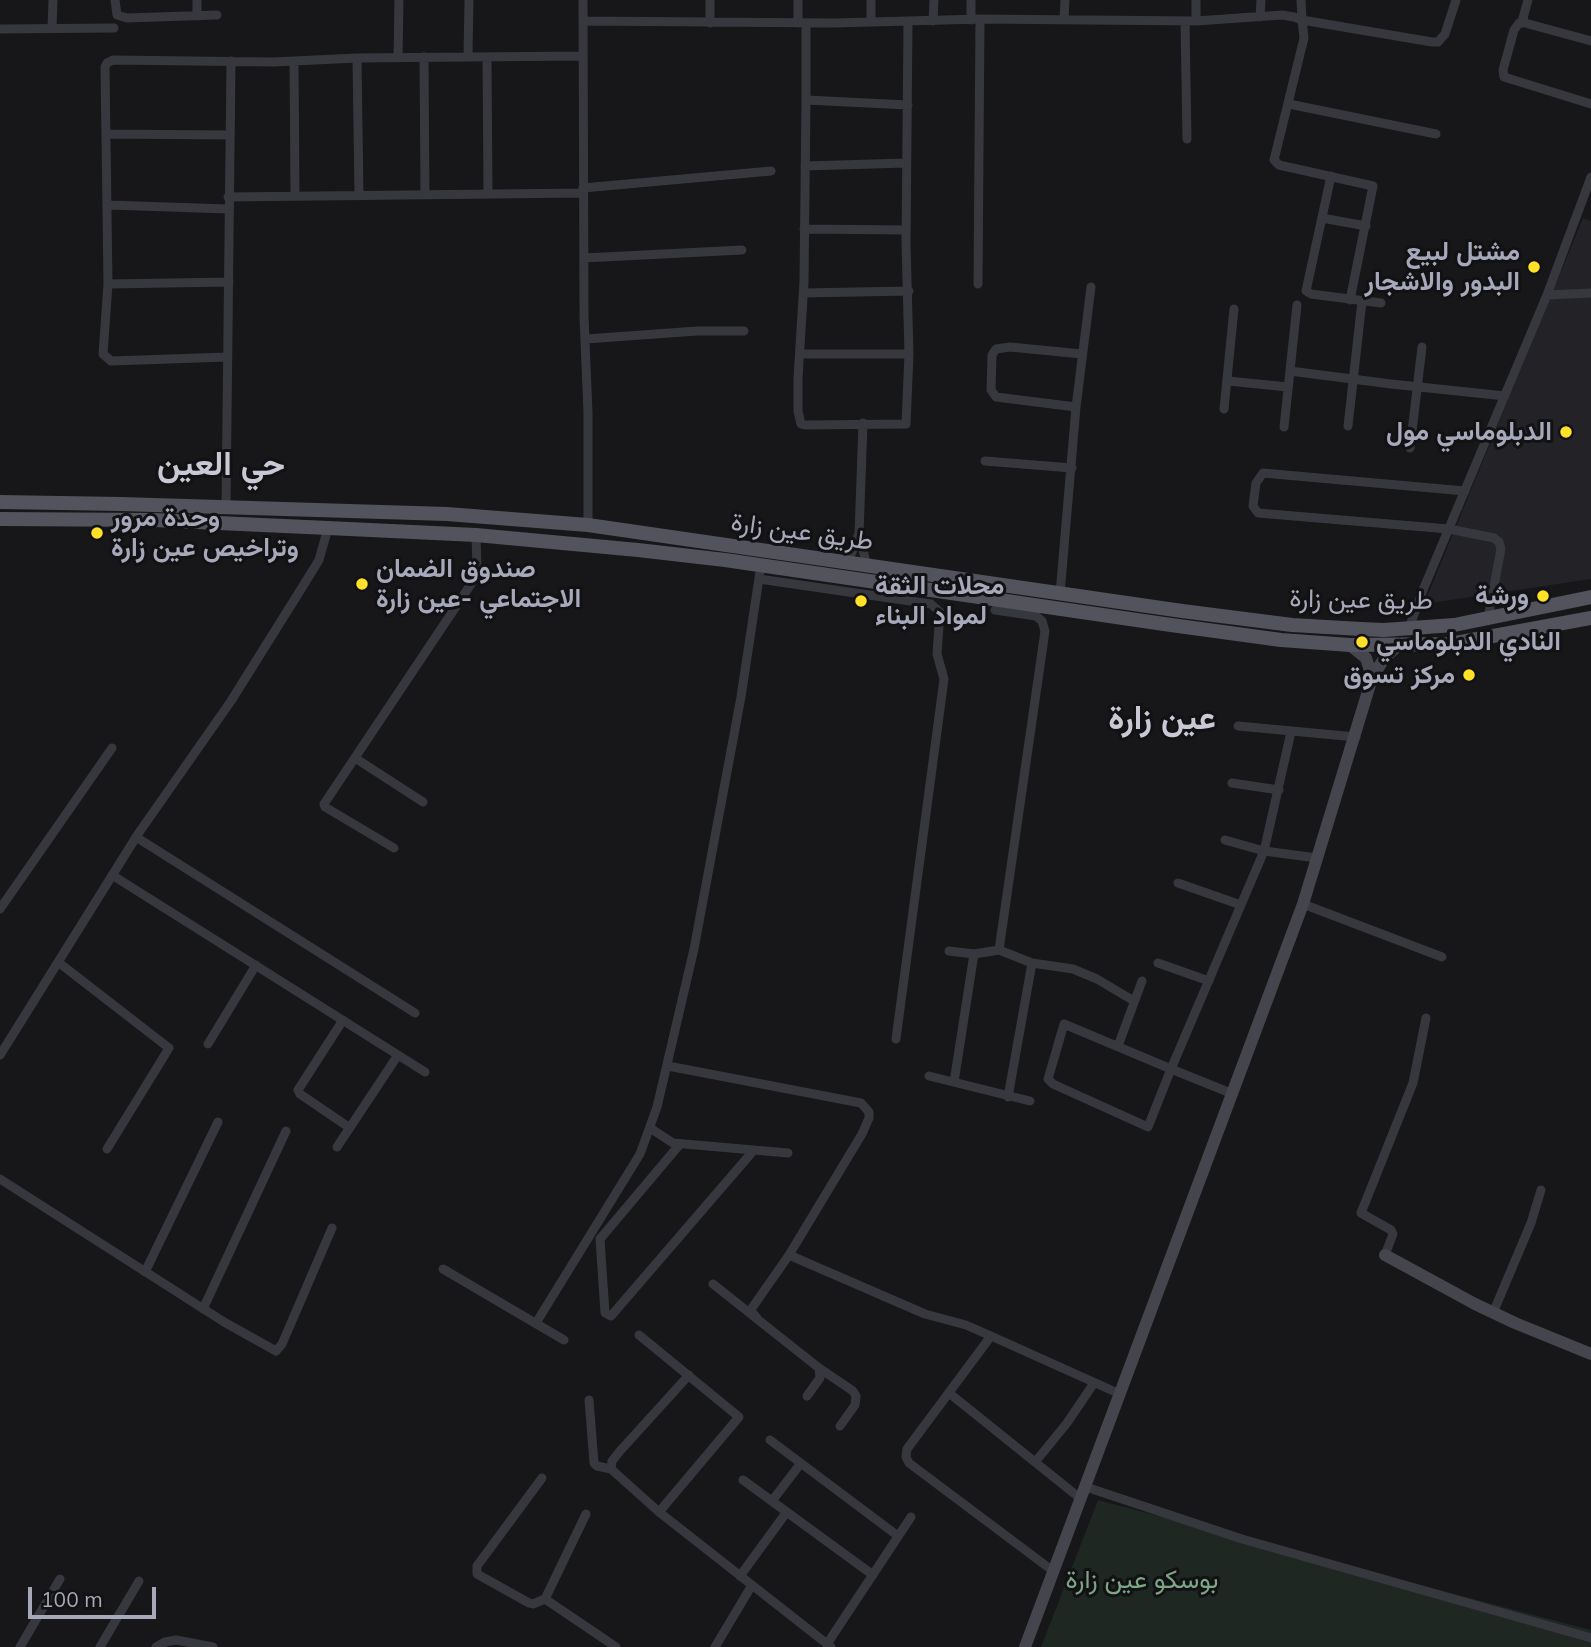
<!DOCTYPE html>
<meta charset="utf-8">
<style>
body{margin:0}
#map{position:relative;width:1591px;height:1647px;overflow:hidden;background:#171619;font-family:Mulish,sans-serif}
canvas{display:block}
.scale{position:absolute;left:28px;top:1587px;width:128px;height:32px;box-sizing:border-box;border:4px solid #a7a9ba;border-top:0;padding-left:9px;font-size:21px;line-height:24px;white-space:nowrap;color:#a7a9ba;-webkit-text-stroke:5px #121114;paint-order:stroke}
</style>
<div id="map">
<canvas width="1591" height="1647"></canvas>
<div class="scale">100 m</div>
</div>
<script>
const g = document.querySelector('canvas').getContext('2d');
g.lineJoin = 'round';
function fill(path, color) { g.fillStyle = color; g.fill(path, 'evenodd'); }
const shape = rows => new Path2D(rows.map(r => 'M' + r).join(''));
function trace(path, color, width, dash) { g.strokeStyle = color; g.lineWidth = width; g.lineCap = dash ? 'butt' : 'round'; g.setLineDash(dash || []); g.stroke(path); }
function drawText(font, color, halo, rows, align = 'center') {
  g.font = font + ' Mulish,Vazirmatn,sans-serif'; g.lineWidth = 6; g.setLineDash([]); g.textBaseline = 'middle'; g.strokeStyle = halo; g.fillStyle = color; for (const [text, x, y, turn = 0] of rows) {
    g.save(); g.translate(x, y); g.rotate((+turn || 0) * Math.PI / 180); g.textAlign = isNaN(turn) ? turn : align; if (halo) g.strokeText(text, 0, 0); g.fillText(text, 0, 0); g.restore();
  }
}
fill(shape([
 [1583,218,1591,221,1591,579,1424,604]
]), '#232226');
fill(shape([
 [1098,1500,1591,1630,1591,1647,1041,1647]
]), '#1e2721');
trace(shape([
 [115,0,117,15,127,18,217,15],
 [583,0,584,316,588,413,588,525],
 [1301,0,1302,20,1432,42,1438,42,1445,34,1456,0],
 [1528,0,1523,18,1525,23,1591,41],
 [197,16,197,0],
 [1260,17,1261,0],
 [1064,19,1065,0],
 [971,20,971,0],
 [583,21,835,23,980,19,1196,21,1282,15,1294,17,1302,20,1304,38,1274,160,1279,165,1373,186,1350,300],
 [933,21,934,0],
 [1185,21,1187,139],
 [1196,21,1196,0],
 [871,22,871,0],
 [908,22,906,244,909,354],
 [710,23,710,0],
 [798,23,798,0],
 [1525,23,1519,23,1514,30,1503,70,1504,77,1591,104],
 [52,28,53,0],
 [0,29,114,28],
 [468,56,469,0],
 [398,57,399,0],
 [424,57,425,195],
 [357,58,359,196],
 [487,58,488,194],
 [294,61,295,196],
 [806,100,806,23],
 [1289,104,1436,134],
 [107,134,230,135],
 [805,166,906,163],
 [1331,176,1306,291,1311,294,1381,303],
 [583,188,771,171],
 [228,197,583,193],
 [108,205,229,209],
 [1322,218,1366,226],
 [804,229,906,230],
 [584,258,742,250],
 [108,284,229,282],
 [978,284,980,19],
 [803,293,909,291],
 [1547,295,1591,293],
 [586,339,697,331,744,331],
 [800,354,909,354,906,424,805,425,801,424,798,411,798,378,804,282,806,100,908,105],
 [228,357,111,361,103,354,108,284,105,67,107,63,113,60,273,62,357,58,582,56],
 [1290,371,1391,384,1505,396],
 [1228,381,1288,387],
 [1076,407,996,397,991,390,992,355,996,349,1010,347,1082,354],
 [1224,409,1234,309],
 [863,423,859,534,867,566],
 [1348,426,1362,301],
 [1284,427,1297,305],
 [1410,448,1422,347],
 [985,461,1072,468],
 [1465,491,1263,473,1256,483,1253,506,1258,513,1449,529,1494,538,1499,542,1501,549,1488,618],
 [226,508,231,61],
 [848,563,858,536],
 [759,579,931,604,940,612,937,654,944,679,896,1039],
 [1060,594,1076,407,1091,287],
 [995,610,1036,616,1042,621,1045,631,999,950],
 [1409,628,1423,590,1547,295,1591,177],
 [1238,726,1356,737],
 [355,758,423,802],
 [1232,783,1279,790],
 [136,837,415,1013],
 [1225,840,1264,851,1317,858],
 [394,848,325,807,324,804,473,581,477,569,476,535],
 [112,875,425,1072],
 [1178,883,1241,905],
 [1303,904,1442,957],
 [0,909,112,748],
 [949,951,974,954,999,950,1032,963,1073,969,1097,979,1134,1001],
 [58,962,169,1048,107,1149],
 [1158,963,1209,981],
 [343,1020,298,1090,300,1094,350,1128],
 [208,1044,256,965],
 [1118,1046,1142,981],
 [0,1055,138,834,231,701,303,586,319,560,328,528],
 [668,1066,861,1103,869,1112,869,1118,862,1134,789,1255,752,1308,751,1311,757,1318],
 [929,1076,1030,1101],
 [954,1082,974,954],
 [1233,1094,1171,1069,1064,1024,1048,1079,1053,1084,1148,1127,1171,1069,1264,851,1291,732],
 [1008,1097,1032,963],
 [650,1128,673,1143,788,1153],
 [680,1144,600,1239,605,1313,611,1316,754,1150],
 [337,1147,398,1055],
 [0,1179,224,1322,276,1351,282,1344,332,1228],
 [789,1255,925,1314,966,1325,991,1336,1120,1394],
 [1385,1255,1393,1234,1391,1230,1361,1213,1413,1083,1426,1018],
 [443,1269,564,1340],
 [145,1272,218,1122],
 [713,1284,819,1368,820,1378,807,1396],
 [203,1309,286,1131],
 [1493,1313,1531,1223,1541,1190],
 [536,1323,640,1154,657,1107,694,949,741,697,761,565],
 [639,1335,739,1417,659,1512],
 [991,1336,907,1449,906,1457,909,1463,1053,1571],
 [819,1368,853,1391,856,1396,855,1405,840,1426],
 [689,1375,620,1451,612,1461,611,1469,659,1512,831,1647],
 [949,1393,1081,1499],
 [589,1400,594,1463,597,1466,611,1469],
 [770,1440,898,1536],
 [1036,1461,1067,1423,1094,1383],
 [542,1478,477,1566,477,1574,529,1603,533,1604,545,1599,586,1514],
 [743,1480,873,1575],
 [1086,1487,1242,1539,1591,1638],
 [772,1501,801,1463],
 [740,1576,786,1513],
 [545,1599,616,1647],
 [827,1644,911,1517],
 [20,1647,60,1579],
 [100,1647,139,1581],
 [156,1647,165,1642,176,1640,213,1647],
 [715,1647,752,1585]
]), '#37373e', 9);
trace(shape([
 [1350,645,1366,658,1372,677],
 [1385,1255,1475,1304,1515,1323,1591,1354],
 [1025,1647,1303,904,1372,678,1385,657,1398,646]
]), '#45454e', 12);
trace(shape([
 [0,502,121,504,447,514,588,525,1182,611,1292,625,1361,629,1384,630,1454,625,1591,597],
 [0,519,153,520,328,528,476,535,638,550,725,560,1171,625,1281,640,1350,645,1450,644,1591,618]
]), '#52535d', 14);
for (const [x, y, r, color] of [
 [1534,267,7,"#ffe228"],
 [1566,432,7,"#ffe228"],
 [97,533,7,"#ffe228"],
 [362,584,7,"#ffe228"],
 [1543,596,7,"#ffe228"],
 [861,601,7,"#ffe228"],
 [1362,642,7,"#ffe228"],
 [1469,675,7,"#ffe228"]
]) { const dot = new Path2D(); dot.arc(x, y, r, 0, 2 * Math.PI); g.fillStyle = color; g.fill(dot); trace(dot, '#121114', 2.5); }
drawText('bold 26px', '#a7a9ba', '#121114', [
 ["مشتل لبيع",1520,252],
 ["البدور والاشجار",1520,282],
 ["الدبلوماسي مول",1552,432],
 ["وحدة مرور",111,518,"left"],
 ["وتراخيص عين زارة",111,548,"left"],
 ["صندوق الضمان",376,569,"left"],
 ["الاجتماعي -عين زارة",376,599,"left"],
 ["محلات الثقة",875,586,"left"],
 ["لمواد البناء",875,616,"left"],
 ["ورشة",1529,596],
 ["النادي الدبلوماسي",1376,642,"left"],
 ["مركز تسوق",1455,675]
], 'right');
drawText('26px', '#a7a9ba', '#121114', [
 ["طريق عين زارة",802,532,8],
 ["طريق عين زارة",1361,600,1]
]);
drawText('26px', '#7ca787', '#121114', [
 ["بوسكو عين زارة",1142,1580]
]);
drawText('bold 33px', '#c8c9d5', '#121114', [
 ["حي العين",221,465],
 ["عين زارة",1162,719]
]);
</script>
